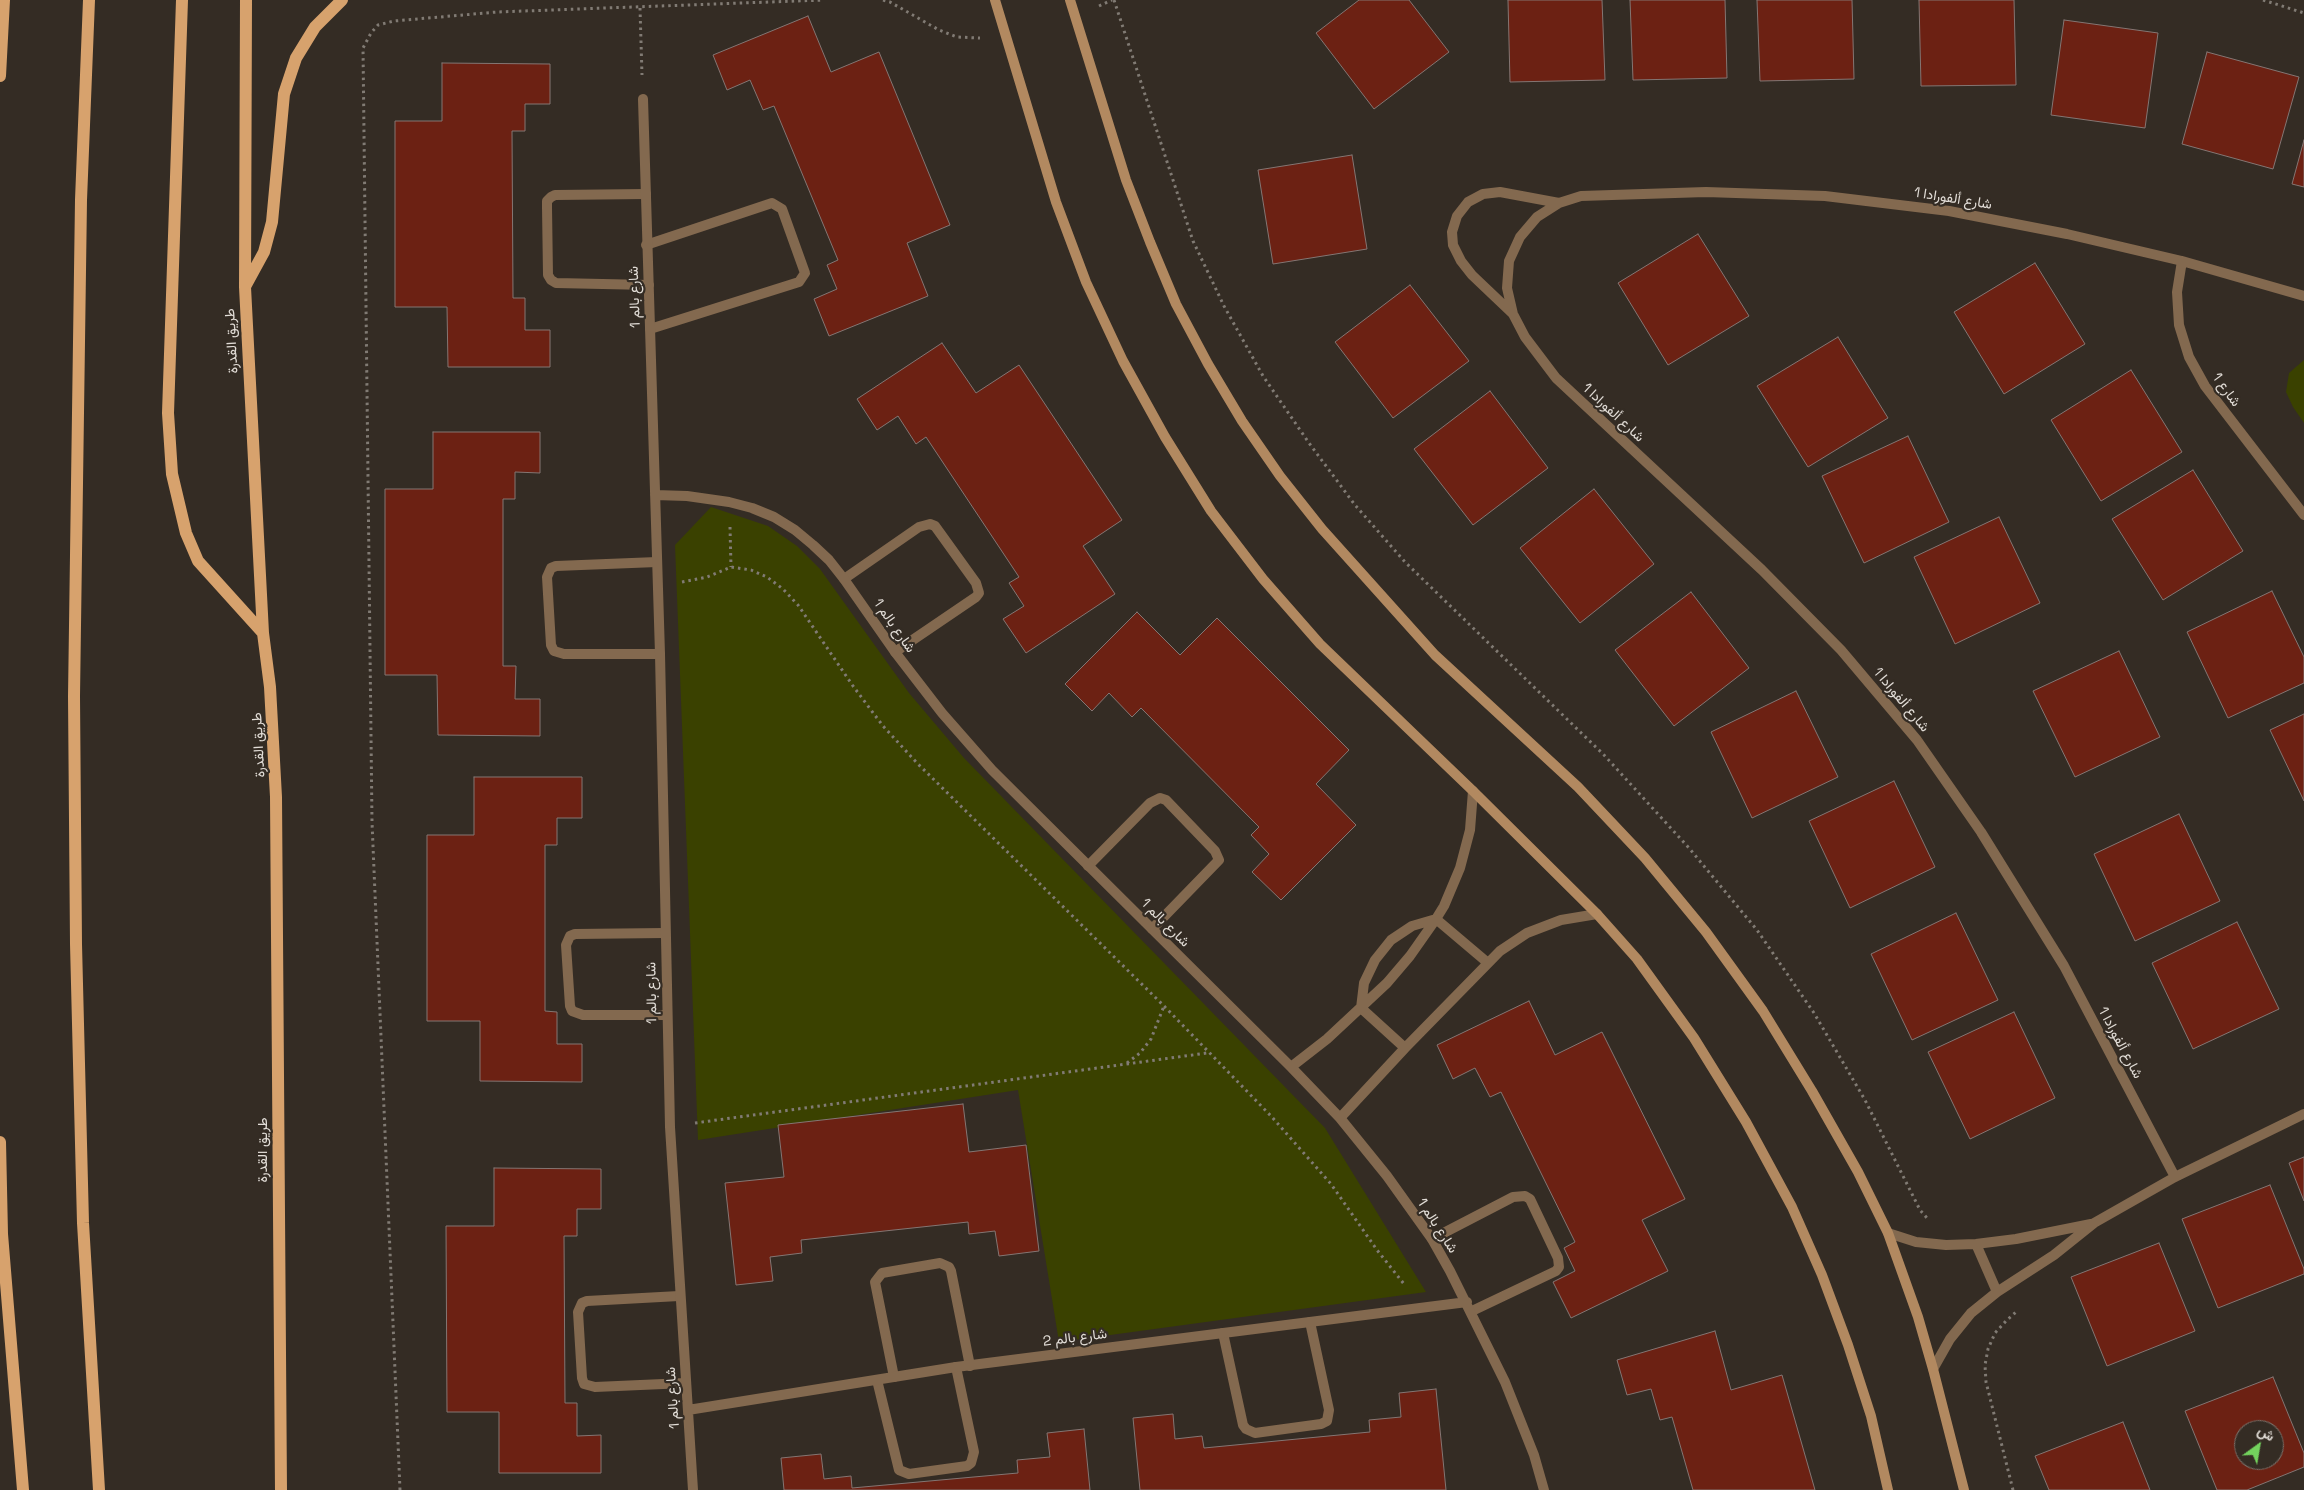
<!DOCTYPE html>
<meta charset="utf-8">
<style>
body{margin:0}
#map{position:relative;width:2304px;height:1490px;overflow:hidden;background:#342c24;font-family:"Space Grotesk",Vazirmatn,sans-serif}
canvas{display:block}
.north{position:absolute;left:2234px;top:1420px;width:50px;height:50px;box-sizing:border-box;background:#342c24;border:1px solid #7a736c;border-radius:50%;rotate:32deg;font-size:14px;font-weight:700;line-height:20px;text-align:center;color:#e2ddd7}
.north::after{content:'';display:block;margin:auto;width:18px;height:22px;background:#73d25d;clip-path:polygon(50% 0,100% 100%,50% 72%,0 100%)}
</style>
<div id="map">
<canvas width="2304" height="1490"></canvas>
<div class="north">ش</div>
</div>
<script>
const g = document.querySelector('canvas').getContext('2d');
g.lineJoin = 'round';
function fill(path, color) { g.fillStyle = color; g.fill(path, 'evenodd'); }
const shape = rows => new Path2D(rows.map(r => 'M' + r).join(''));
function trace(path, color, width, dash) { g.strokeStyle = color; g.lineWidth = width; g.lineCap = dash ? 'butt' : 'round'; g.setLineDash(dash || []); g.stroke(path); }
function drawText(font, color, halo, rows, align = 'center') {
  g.font = font + ' "Space Grotesk",Vazirmatn,sans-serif'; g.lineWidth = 4.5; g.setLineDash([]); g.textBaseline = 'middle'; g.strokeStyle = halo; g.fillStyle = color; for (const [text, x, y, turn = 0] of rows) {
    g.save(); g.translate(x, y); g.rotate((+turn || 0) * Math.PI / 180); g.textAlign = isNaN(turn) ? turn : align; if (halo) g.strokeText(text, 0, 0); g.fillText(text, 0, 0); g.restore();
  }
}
fill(shape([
 [2304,360,2304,423,2293,407,2286,392,2289,373],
 [711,507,768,526,797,546,820,569,909,693,964,758,1325,1128,1426,1292,1059,1342,1018,1090,698,1140,675,545]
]), '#3a4100');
const building = shape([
 [1359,0,1409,0,1449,52,1374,109,1316,33,1359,0],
 [1508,0,1602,0,1605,80,1510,82,1508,0],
 [1630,0,1725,0,1727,78,1633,80,1630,0],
 [1757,0,1852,0,1854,79,1760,81,1757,0],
 [1919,0,2014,0,2016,85,1921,86,1919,0],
 [808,16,831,72,879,52,950,225,907,243,928,296,829,336,814,299,837,289,827,265,838,260,774,106,763,110,750,80,727,90,713,55,808,16],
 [2064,20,2158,33,2145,128,2051,115,2064,20],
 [2207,52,2299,77,2273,169,2182,144,2207,52],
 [442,63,550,64,550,104,525,104,525,131,512,131,513,298,525,298,525,330,550,330,550,367,448,367,447,307,395,307,395,121,442,121,442,63],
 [2304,140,2304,187,2292,184,2304,140],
 [1352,155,1367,249,1273,264,1258,170,1352,155],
 [1698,234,1749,316,1668,365,1618,283,1698,234],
 [2035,263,2085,344,2004,394,1954,312,2035,263],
 [1410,285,1469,361,1393,418,1335,342,1410,285],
 [1838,337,1888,418,1808,467,1757,386,1838,337],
 [942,343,976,393,1019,365,1122,520,1083,546,1115,594,1026,653,1003,619,1024,606,1009,583,1019,577,926,437,916,444,898,416,877,430,857,399,942,343],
 [2131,370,2182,452,2101,501,2051,420,2131,370],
 [1490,391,1548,468,1473,525,1414,449,1490,391],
 [433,432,540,432,540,473,515,472,515,499,503,499,503,666,516,666,515,699,540,699,540,736,438,735,437,675,385,675,385,489,433,489,433,432],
 [1908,436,1949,522,1864,563,1822,476,1908,436],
 [2193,470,2243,551,2163,600,2112,519,2193,470],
 [1594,489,1654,564,1580,623,1520,548,1594,489],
 [1999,517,2040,603,1955,644,1914,557,1999,517],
 [2272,591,2304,657,2304,683,2228,718,2187,632,2272,591],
 [1691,592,1749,668,1674,726,1615,650,1691,592],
 [1137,612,1180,655,1217,618,1349,750,1316,784,1356,825,1281,900,1252,872,1269,854,1251,835,1259,827,1141,708,1132,717,1109,693,1092,711,1065,684,1137,612],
 [2119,651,2160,737,2075,777,2033,691,2119,651],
 [1796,691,1838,777,1752,818,1711,732,1796,691],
 [2304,714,2304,801,2270,730,2304,714],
 [474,777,582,777,582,818,557,818,557,845,545,845,545,1011,557,1012,557,1044,582,1044,582,1082,480,1081,480,1021,427,1021,427,835,474,835,474,777],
 [1894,781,1935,867,1850,908,1809,821,1894,781],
 [2179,814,2220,901,2135,941,2094,854,2179,814],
 [1956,913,1998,1000,1912,1040,1871,954,1956,913],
 [2237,922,2279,1009,2193,1049,2152,963,2237,922],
 [1529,1001,1555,1055,1602,1032,1685,1199,1642,1220,1668,1271,1571,1318,1553,1282,1575,1271,1564,1248,1575,1242,1501,1092,1490,1097,1475,1068,1453,1079,1437,1045,1529,1001],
 [2014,1012,2055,1098,1970,1139,1928,1052,2014,1012],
 [963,1104,969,1152,1026,1145,1039,1251,999,1256,995,1231,969,1234,968,1222,801,1240,802,1253,770,1257,773,1281,736,1285,725,1183,784,1177,778,1125,963,1104],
 [2304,1157,2304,1201,2289,1163,2304,1157],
 [494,1168,601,1169,601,1209,577,1209,577,1236,564,1236,565,1403,577,1403,577,1436,601,1435,601,1473,499,1473,499,1412,447,1412,446,1226,494,1226,494,1168],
 [2270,1185,2304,1269,2304,1274,2218,1308,2182,1219,2270,1185],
 [2159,1243,2195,1331,2107,1366,2071,1277,2159,1243],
 [1715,1331,1731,1390,1782,1375,1815,1490,1693,1490,1672,1417,1660,1420,1651,1389,1627,1395,1617,1360,1715,1331],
 [2273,1377,2304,1453,2304,1467,2247,1490,2217,1490,2185,1411,2273,1377],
 [2244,1430,2274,1430,2274,1460,2244,1460,2244,1430],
 [1436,1389,1446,1490,1140,1490,1133,1418,1173,1414,1175,1439,1202,1436,1204,1448,1370,1432,1369,1420,1401,1417,1399,1393,1436,1389],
 [2123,1422,2150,1490,2049,1490,2035,1456,2123,1422],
 [1084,1429,1090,1490,784,1490,781,1458,821,1454,824,1479,851,1476,852,1488,1018,1473,1017,1460,1050,1457,1047,1433,1084,1429]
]);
fill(building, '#6c2113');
trace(building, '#847673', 1);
trace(shape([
 [883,0,890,2,939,30,957,37,980,38],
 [1114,0,1193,241,1224,306,1263,376,1309,443,1355,505,1405,562,1604,755,1689,848,1757,930,1814,1013,1865,1100,1920,1210,1927,1218],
 [2263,0,2304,13],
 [1099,6,1112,0],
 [640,8,642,75],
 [730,527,731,567],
 [682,582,707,577,731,567,751,570,767,577,783,589,798,605,853,686,883,726,917,763,1164,1006,1271,1116,1331,1184,1377,1250,1404,1284],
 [1127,1063,1140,1053,1151,1039,1164,1006],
 [695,1123,1207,1053],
 [400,1490,372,822,363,48,371,33,378,25,394,21,497,12,824,0],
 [2013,1490,1986,1382,1985,1365,1988,1349,1995,1333,2006,1321,2016,1312]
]), '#817b74', 3, [2.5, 4]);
trace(shape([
 [646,194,555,195,551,197,547,201,547,207,548,275,551,280,556,283,649,285],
 [646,245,772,203,782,209,805,273,799,282,650,329],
 [657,562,556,566,551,568,547,577,551,645,554,651,564,654,660,654],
 [844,579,919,527,930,524,935,526,976,583,979,593,976,597,895,652],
 [1088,866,1150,803,1160,798,1166,800,1215,851,1219,860,1152,929],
 [665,933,575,934,570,936,566,945,570,1006,572,1011,583,1015,666,1015],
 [1432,1239,1513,1197,1525,1196,1530,1199,1558,1258,1559,1267,1556,1271,1472,1311],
 [679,1296,587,1301,582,1303,578,1312,582,1378,584,1384,595,1387,686,1383],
 [1223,1333,1243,1425,1246,1429,1255,1433,1321,1424,1327,1421,1329,1410,1310,1322],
 [894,1377,875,1282,882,1273,940,1263,949,1267,951,1271,970,1366],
 [877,1380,899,1470,909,1474,967,1466,971,1463,974,1452,956,1367]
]), '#83694f', 10);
trace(shape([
 [643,99,660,654,670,1127,693,1490],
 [2182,261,2177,292,2179,325,2189,357,2205,386,2304,515],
 [1513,314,1472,275,1461,261,1453,245,1452,232,1457,216,1468,202,1483,194,1500,192,1559,203],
 [655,495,687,496,729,502,752,508,774,517,795,530,813,545,829,560,844,579,895,652,942,713,992,770,1291,1067,1340,1118,1387,1176,1432,1239,1450,1271,1505,1382,1534,1455,1544,1490],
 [1436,919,1488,963],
 [1405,1048,1361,1008,1364,983,1375,960,1391,940,1412,926,1436,919],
 [1291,1067,1327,1039,1387,983,1410,956,1436,919,1444,906,1460,868,1470,830,1473,791],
 [1340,1118,1405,1048,1500,951,1527,933,1561,920,1597,914],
 [2175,1177,2064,966,1981,832,1917,740,1841,650,1762,570,1556,378,1525,337,1513,314,1507,288,1509,261,1520,237,1537,217,1559,203,1581,196,1706,192,1825,196,1949,211,2067,234,2182,261,2304,296],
 [1888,1233,1916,1242,1946,1245,1976,1244,2016,1239,2091,1224],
 [1976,1244,1997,1292],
 [1933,1369,1950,1339,1971,1313,1997,1292,2054,1255,2094,1223,2175,1177,2304,1114],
 [688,1410,956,1367,1467,1302]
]), '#83694f', 10);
trace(shape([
 [995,0,1056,202,1086,282,1123,361,1165,437,1211,511,1263,579,1320,644,1473,791,1597,914,1637,959,1694,1038,1746,1122,1792,1207,1822,1275,1848,1345,1871,1416,1888,1490],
 [1070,0,1126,180,1150,242,1176,304,1208,364,1242,421,1280,476,1322,529,1435,655,1578,787,1645,858,1706,932,1763,1011,1812,1091,1858,1172,1888,1233,1918,1317,1933,1369,1964,1490]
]), '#b28960', 10);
trace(shape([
 [89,0,81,200,74,696,76,944,83,1223,99,1490],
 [182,0,168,413,172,474,186,533,198,561,263,633],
 [246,0,245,287,263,633,270,687,276,797,281,1490],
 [0,76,4,0],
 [246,285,264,252,272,222,284,94,296,58,315,27,342,0],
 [0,1142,2,1234,23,1490]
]), '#d7a26d', 12);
drawText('14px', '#e2ddd7', '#342c24', [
 ["شارع ألفورادا 1",1953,199,9],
 ["شارع بالم 1",635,297,-92],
 ["طريق القدرة",232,341,-93],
 ["شارع 1",2226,390,54],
 ["شارع ألفورادا 1",1613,413,43],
 ["شارع بالم 1",894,626,55],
 ["شارع ألفورادا 1",1901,700,50],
 ["طريق القدرة",259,745,-93],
 ["شارع بالم 1",1165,923,45],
 ["شارع بالم 1",652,993,-91],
 ["شارع ألفورادا 1",2120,1043,62],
 ["طريق القدرة",263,1150,-90],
 ["شارع بالم 1",1437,1226,57],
 ["شارع بالم 2",1075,1338,-7],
 ["شارع بالم 1",673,1398,-94]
]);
</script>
